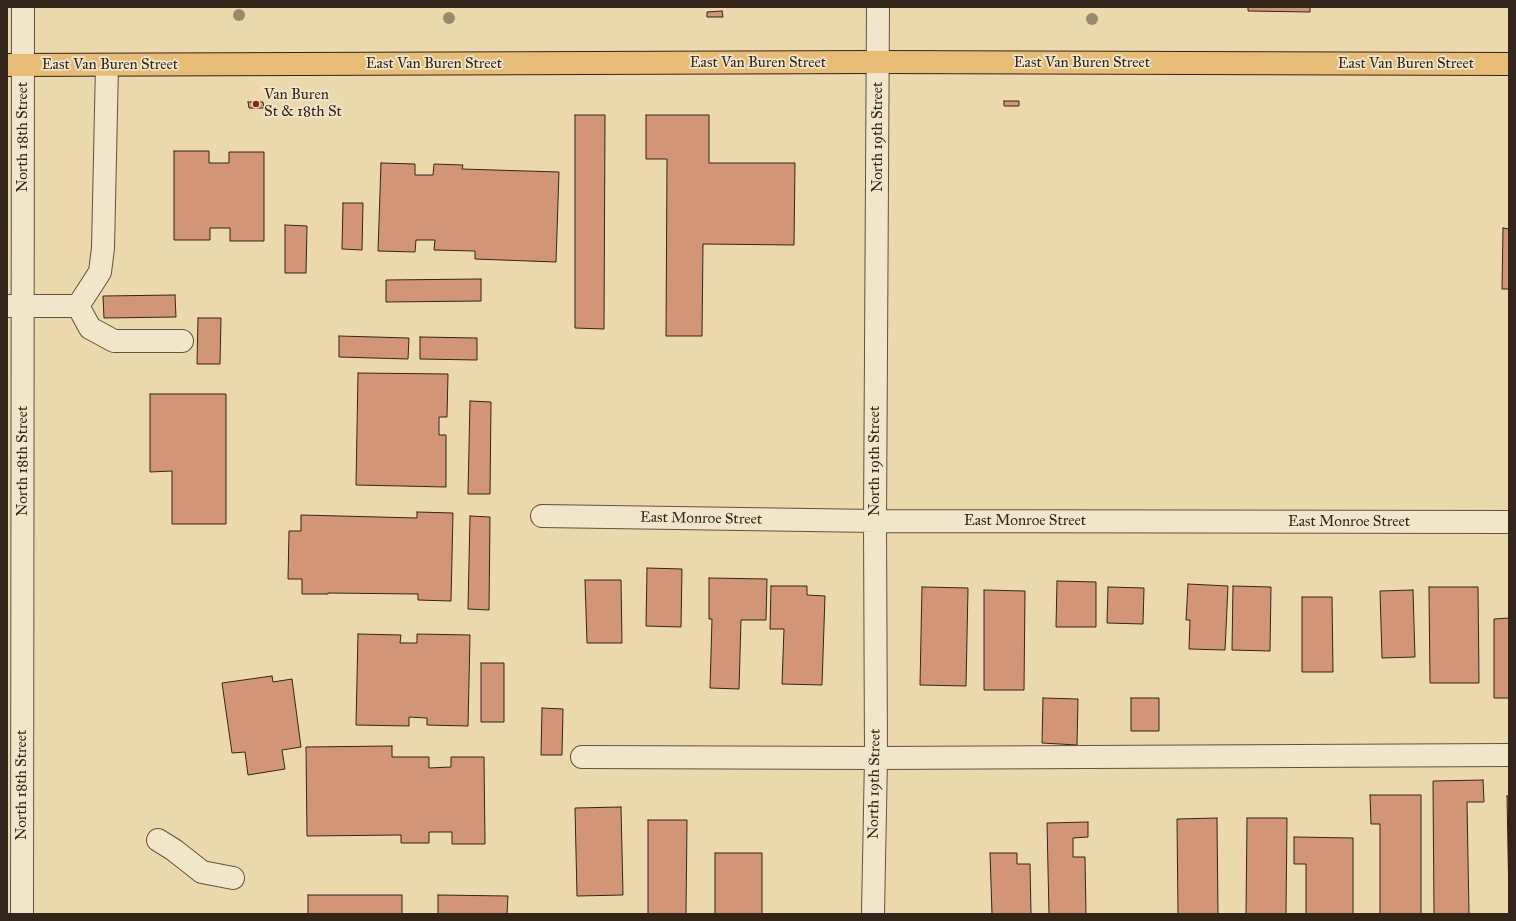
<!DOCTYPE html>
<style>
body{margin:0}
#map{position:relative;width:1516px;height:921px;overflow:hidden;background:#ebd8ad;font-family:"IM FELL Great Primer",serif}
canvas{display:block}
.frame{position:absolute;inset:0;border:8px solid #33251a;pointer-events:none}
</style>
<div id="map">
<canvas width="1516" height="921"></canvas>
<div class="frame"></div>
</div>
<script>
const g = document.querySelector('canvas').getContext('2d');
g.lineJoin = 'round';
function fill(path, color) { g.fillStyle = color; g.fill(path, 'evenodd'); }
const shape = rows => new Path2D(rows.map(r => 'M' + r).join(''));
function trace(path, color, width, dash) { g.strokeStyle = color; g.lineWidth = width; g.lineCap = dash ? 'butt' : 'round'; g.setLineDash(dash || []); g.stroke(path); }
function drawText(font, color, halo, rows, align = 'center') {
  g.font = font + ' "IM FELL Great Primer",serif'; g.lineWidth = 3.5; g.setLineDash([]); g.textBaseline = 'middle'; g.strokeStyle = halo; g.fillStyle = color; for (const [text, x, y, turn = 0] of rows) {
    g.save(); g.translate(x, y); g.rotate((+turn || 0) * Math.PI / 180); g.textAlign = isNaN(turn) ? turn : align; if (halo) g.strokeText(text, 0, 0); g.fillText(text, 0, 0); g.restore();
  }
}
const building = shape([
 [1248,7,1310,7,1310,12,1248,11,1248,7],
 [722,11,723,17,707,17,707,12,722,11],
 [1004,101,1019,101,1019,106,1004,106,1004,101],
 [248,102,263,102,264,108,249,108,248,102],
 [575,115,605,115,604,329,575,328,575,115],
 [646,115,709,115,709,163,795,163,794,245,703,244,702,336,666,336,667,159,646,159,646,115],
 [174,151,209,151,209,163,229,163,229,152,264,152,264,241,230,241,230,228,210,228,210,240,174,240,174,151],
 [381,163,415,164,415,175,433,175,434,164,463,165,462,169,559,172,556,262,475,259,475,251,434,250,435,240,416,240,415,252,378,251,381,163],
 [343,203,363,203,362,250,342,249,343,203],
 [285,225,307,226,306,273,285,273,285,225],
 [1503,228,1509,229,1509,289,1502,289,1503,228],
 [481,279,481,301,386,302,386,280,481,279],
 [175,295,176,317,104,318,103,296,175,295],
 [198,318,221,318,220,364,197,364,198,318],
 [339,336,409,338,408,359,339,357,339,336],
 [420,337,477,338,477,360,420,359,420,337],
 [358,373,448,374,447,417,439,417,439,435,446,435,446,487,356,485,358,373],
 [150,394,226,394,226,524,172,524,172,471,150,472,150,394],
 [470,401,491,402,490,494,468,494,470,401],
 [417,512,453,513,451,601,418,600,418,594,328,593,328,594,302,594,302,579,288,579,289,531,301,531,301,515,417,518,417,512],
 [470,516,490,517,489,610,468,609,470,516],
 [647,568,682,569,681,627,646,626,647,568],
 [709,578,767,579,766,620,741,620,739,689,710,688,712,619,709,619,709,578],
 [585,580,621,580,622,643,587,643,585,580],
 [1057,581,1096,582,1096,627,1056,627,1057,581],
 [1188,584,1228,586,1225,650,1189,649,1190,620,1186,620,1188,584],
 [771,586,807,586,807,595,825,596,822,685,782,684,784,629,770,629,771,586],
 [1233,586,1271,587,1270,651,1232,650,1233,586],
 [922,587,968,588,966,686,920,685,922,587],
 [1108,587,1144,588,1143,624,1107,623,1108,587],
 [1429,587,1478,587,1479,683,1430,683,1429,587],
 [984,590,1025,591,1024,690,984,690,984,590],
 [1413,590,1415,657,1382,658,1380,591,1413,590],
 [1302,597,1332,597,1333,672,1302,672,1302,597],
 [1509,618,1509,698,1494,698,1494,619,1509,618],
 [358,634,401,635,400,643,417,643,417,634,470,635,468,726,427,725,427,718,409,717,409,726,356,725,358,634],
 [481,663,504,663,504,722,481,722,481,663],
 [272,676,273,682,292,679,301,747,282,750,285,769,248,775,245,752,232,753,222,683,272,676],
 [1043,698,1078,699,1077,745,1042,743,1043,698],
 [1131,698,1159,698,1159,731,1131,731,1131,698],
 [542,708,563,709,562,755,541,755,542,708],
 [392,746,392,757,429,757,429,768,451,767,451,757,484,757,485,844,452,844,452,832,429,832,429,843,401,843,401,835,307,836,306,747,392,746],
 [1483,780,1484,802,1467,802,1469,914,1434,914,1433,781,1483,780],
 [1370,795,1421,795,1421,914,1380,914,1380,824,1371,824,1370,795],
 [1507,796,1509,796,1509,903,1507,796],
 [621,807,623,895,577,896,575,808,621,807],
 [1217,818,1218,914,1178,914,1177,819,1217,818],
 [1247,818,1287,818,1286,914,1246,914,1247,818],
 [648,820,687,820,686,914,648,914,648,820],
 [1088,822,1088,837,1073,838,1073,857,1085,857,1086,914,1049,914,1047,823,1088,822],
 [1294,837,1353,838,1353,914,1306,914,1306,864,1294,864,1294,837],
 [715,853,762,853,762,914,715,914,715,853],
 [990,853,1017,853,1017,864,1030,864,1031,914,992,914,990,853],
 [308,895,402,895,402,914,308,914,308,895],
 [438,895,508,896,507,914,438,914,438,895]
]);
fill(building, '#d39577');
trace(building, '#33251a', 1);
const minor = shape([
 [7,306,78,306,90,328,114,341,182,341],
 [78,306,100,272,103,248,107,65],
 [542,516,875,521,1509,522],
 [582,757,876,758,1509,755],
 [158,840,174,850,202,872,233,878],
 [22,914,23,7],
 [873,914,876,758,875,521,878,7]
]);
const major = shape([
 [7,65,878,62,1509,64]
]);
trace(minor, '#61523f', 24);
trace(major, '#33251a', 24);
trace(minor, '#f2e6ca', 22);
trace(major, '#e6bc76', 22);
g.fillStyle = '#988a6c';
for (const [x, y] of [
 [239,15],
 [449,18],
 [1092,19]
]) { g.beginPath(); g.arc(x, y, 6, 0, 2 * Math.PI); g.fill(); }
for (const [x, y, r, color] of [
 [256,104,4,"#8f2418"]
]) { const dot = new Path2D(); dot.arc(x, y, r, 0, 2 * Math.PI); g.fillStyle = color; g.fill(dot); trace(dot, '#f2e6ca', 1.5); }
drawText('15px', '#33251a', '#f2e6ca', [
 ["East Van Buren Street",758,63],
 ["East Van Buren Street",1082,63],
 ["East Van Buren Street",434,64],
 ["East Van Buren Street",1406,64],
 ["East Van Buren Street",110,65],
 ["North 18th Street",23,137,-90],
 ["North 19th Street",878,137,-90],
 ["North 18th Street",23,461,-90],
 ["North 19th Street",875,461,-90],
 ["East Monroe Street",701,519,1],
 ["East Monroe Street",1025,521],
 ["East Monroe Street",1349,522],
 ["North 19th Street",875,784,-89],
 ["North 18th Street",22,785,-90]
]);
drawText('15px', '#33251a', '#f2e6ca', [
 ["Van Buren",264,95],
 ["St & 18th St",264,112]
], 'left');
</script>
